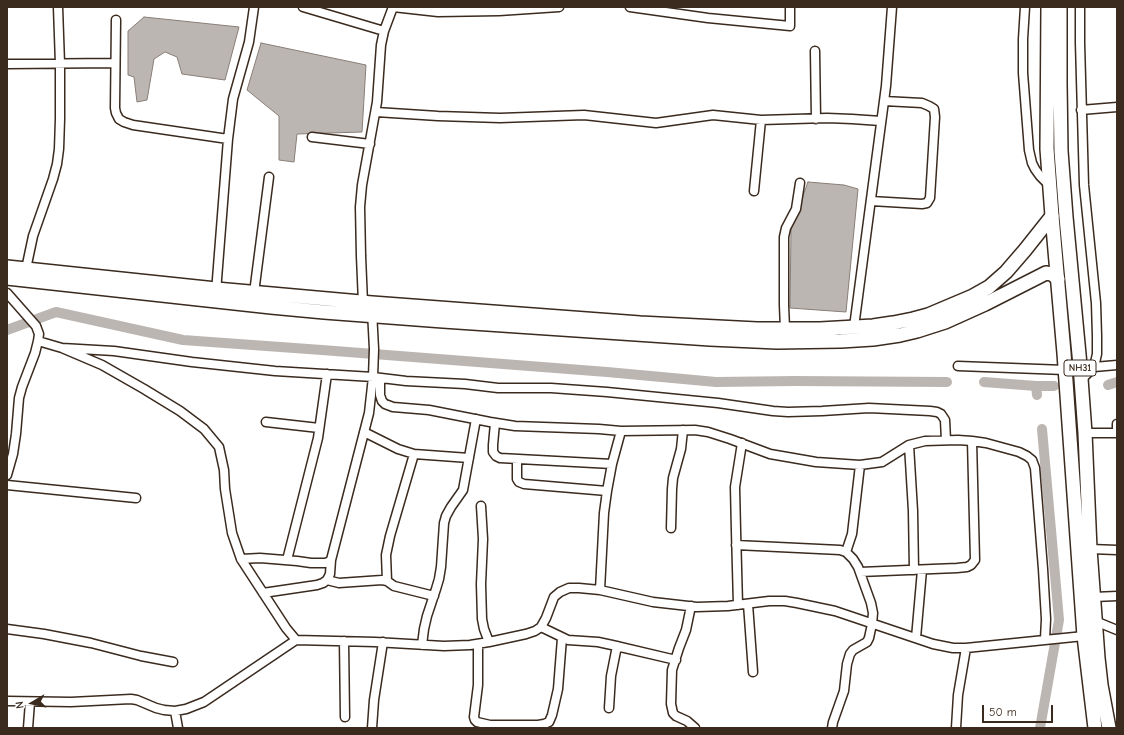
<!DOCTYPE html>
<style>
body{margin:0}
#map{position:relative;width:1124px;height:735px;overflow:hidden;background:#fff;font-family:"Comic Neue",sans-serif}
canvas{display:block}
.frame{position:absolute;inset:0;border:8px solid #3b2a1e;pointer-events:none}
.north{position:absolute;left:12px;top:683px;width:40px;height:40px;-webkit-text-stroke:3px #fff;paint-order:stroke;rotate:261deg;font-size:11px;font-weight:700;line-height:16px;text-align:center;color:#3b2a1e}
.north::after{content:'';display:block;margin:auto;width:14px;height:18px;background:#3b2a1e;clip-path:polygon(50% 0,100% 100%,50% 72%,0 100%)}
.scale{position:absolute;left:982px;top:705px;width:71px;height:18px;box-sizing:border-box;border:2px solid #3b2a1e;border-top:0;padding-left:5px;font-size:12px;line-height:14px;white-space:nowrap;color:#3b2a1e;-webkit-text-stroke:3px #fff;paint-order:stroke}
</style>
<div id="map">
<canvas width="1124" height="735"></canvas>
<div class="frame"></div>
<div class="north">N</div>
<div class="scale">50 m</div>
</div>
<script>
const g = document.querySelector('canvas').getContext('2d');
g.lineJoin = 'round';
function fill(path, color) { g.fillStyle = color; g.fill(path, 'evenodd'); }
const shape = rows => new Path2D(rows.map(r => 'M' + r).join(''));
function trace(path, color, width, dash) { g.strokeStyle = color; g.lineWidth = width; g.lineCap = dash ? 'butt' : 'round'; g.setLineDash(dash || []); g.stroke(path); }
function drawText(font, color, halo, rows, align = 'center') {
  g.font = font + ' "Comic Neue",sans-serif'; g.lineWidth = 3; g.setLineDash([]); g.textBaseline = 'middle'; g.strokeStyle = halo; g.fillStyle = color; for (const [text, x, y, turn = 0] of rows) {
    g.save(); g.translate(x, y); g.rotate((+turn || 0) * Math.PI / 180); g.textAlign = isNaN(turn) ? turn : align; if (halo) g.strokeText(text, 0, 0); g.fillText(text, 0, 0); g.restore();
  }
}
const water = shape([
 [144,17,239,27,225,80,182,74,177,57,165,52,154,59,147,100,137,102,134,77,128,75,128,31,144,17],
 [261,43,366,65,362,132,297,134,294,162,279,160,279,116,247,90,261,43],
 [808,182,844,185,858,189,846,312,790,308,791,229,808,182]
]);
fill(water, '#bcb6b3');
trace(water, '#887e77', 1);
trace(shape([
 [7,330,56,312,183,340,322,350,607,372,716,382,795,381,947,382],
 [984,382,1036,386,1037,395],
 [1108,385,1117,382],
 [1036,386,1054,386],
 [1040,728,1059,620,1042,429]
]), '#bcb6b3', 10);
const minor = shape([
 [303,7,384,31],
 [393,7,438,12,499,11,559,7],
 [630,7,708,18,790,26,790,7],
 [1025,7,1023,39,1023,73,1029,150,1032,163,1035,169,1040,176,1049,185],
 [1080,7,1080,43,1084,185,1096,303,1097,336,1097,354,1094,367,1081,380],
 [116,20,115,108,116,113,119,119,124,122,133,125,228,139],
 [815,51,816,119],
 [7,64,115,63],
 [1081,110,1117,107],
 [376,112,438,116,500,118,584,115,656,123,713,115,761,120,827,118,852,119,881,121],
 [312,137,370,144],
 [754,191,761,120],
 [871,201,922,204,927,203,930,198,935,117,934,109,929,106,922,103,884,101],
 [26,269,33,236,53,179,57,164,59,149,60,119,60,64,58,7],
 [216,292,228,139,233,99,249,42,254,7],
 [7,293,36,326,39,334,38,341,35,353,22,387,19,398,16,434,13,454,7,475],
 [254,293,269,177],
 [363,303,361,256,360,207,362,185,377,102,381,45,384,31,393,7],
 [854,327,886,86,892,7],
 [785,329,784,305,784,237,786,228,796,209,800,183],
 [38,341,62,348,102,365,144,389,180,411,204,429,219,447,224,470,225,489,232,533,241,559,286,628,296,640],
 [62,348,114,351,192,362,275,371,373,377,406,381,465,384,498,388,551,388,607,392,718,403,773,411,788,412,822,411,869,408,930,411,937,412,941,414,945,420,946,440],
 [958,366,1065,370],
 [1094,367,1117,365],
 [380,378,380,395,382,401,385,404,393,407,429,410,490,422,515,426,599,429,621,431,612,464,607,491,604,513,600,590],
 [266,422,319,428],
 [495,423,493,445,493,452,496,456,500,458,612,464],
 [621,431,695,430,708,432,730,439,770,454,816,462,860,465,882,462,909,445,925,441,958,440,972,441,986,443,1019,452,1027,456,1032,460,1035,468,1043,569,1046,619,1045,639],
 [364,432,398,449,414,454,469,458],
 [1085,433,1117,433],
 [1117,433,1117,424],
 [909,445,913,511,914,570],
 [517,459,517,479,519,482,524,484,607,491],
 [7,485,136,498],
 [481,506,483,539,481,584,482,619,484,629,489,642],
 [671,528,672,489,673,478,681,449,683,430],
 [736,545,840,550,846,552,853,559,858,567,871,603,873,613,872,624,869,638,867,642,853,650,850,654,847,664,844,691,833,722,832,728],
 [1090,549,1117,550],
 [846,552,852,534,860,465],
 [241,559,260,558,297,561,311,563,325,563,328,562,331,560,369,413,373,377,374,349,372,311],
 [287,560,318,438,327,374],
 [860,572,957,568,967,567,971,565,975,560,972,441],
 [327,580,339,583,382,580,387,581,394,586,434,596],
 [387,581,386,555,390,536,414,454],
 [263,593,317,585,323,583,327,580,330,574,331,560],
 [1094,597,1117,596],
 [748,604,753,672],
 [738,605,736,531,735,487,742,443],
 [691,606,686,630,679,648,672,670,671,704,673,713,676,716,687,721,695,728],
 [1095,621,1117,630],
 [541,627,568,640,598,642,612,645,676,660],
 [7,629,44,634,91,643,141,656,173,662],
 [916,638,922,570],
 [344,641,345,717],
 [478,644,478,685,474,717,475,720,477,722,490,725,538,725,544,724,549,722,552,715,558,689,562,638],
 [422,645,424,629,427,616,436,589,439,579,441,567,444,523,446,516,451,507,463,490,476,419],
 [7,701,71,702,131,699,137,700,156,708,164,710,175,711,186,709,204,702,296,640,375,642,444,646,470,645,489,642,526,634,535,631,541,627,546,618,554,597,560,592,569,588,579,588,600,590,653,602,697,607,728,606,769,601,785,601,797,603,835,611,933,644,953,648,966,648,1084,636],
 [609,708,611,676,617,646],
 [175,711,178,728],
 [28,728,30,702],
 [372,728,374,700,383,642],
 [956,728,958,695,966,648]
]);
const primary = shape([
 [7,267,216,289,372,303,640,323,757,329,820,329,873,326,893,323,913,319,928,315,973,296,989,287,1006,272,1025,250,1052,216],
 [7,278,271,307,324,312,443,321,710,339,777,342,841,341,873,339,900,335,917,331,945,322,985,304,1046,273,1052,274,1058,279]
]);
const trunk = shape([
 [1048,7,1047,149,1052,216,1064,353,1084,636,1095,728],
 [1060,7,1060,83,1061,151,1066,217,1080,365,1085,433,1090,549,1098,658,1101,685,1109,728]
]);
trace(minor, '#3b2a1e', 11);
trace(primary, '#3b2a1e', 16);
trace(trunk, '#3b2a1e', 16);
trace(minor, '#fff', 8);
trace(primary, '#fff', 13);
trace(trunk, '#fff', 13);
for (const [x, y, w] of [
 [1080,368,32]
]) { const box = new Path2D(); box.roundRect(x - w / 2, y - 8, w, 16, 3); g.fillStyle = '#fff'; g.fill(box); trace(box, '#3b2a1e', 1); }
drawText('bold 10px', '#3b2a1e', null, [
 ["NH31",1080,368]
]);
</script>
